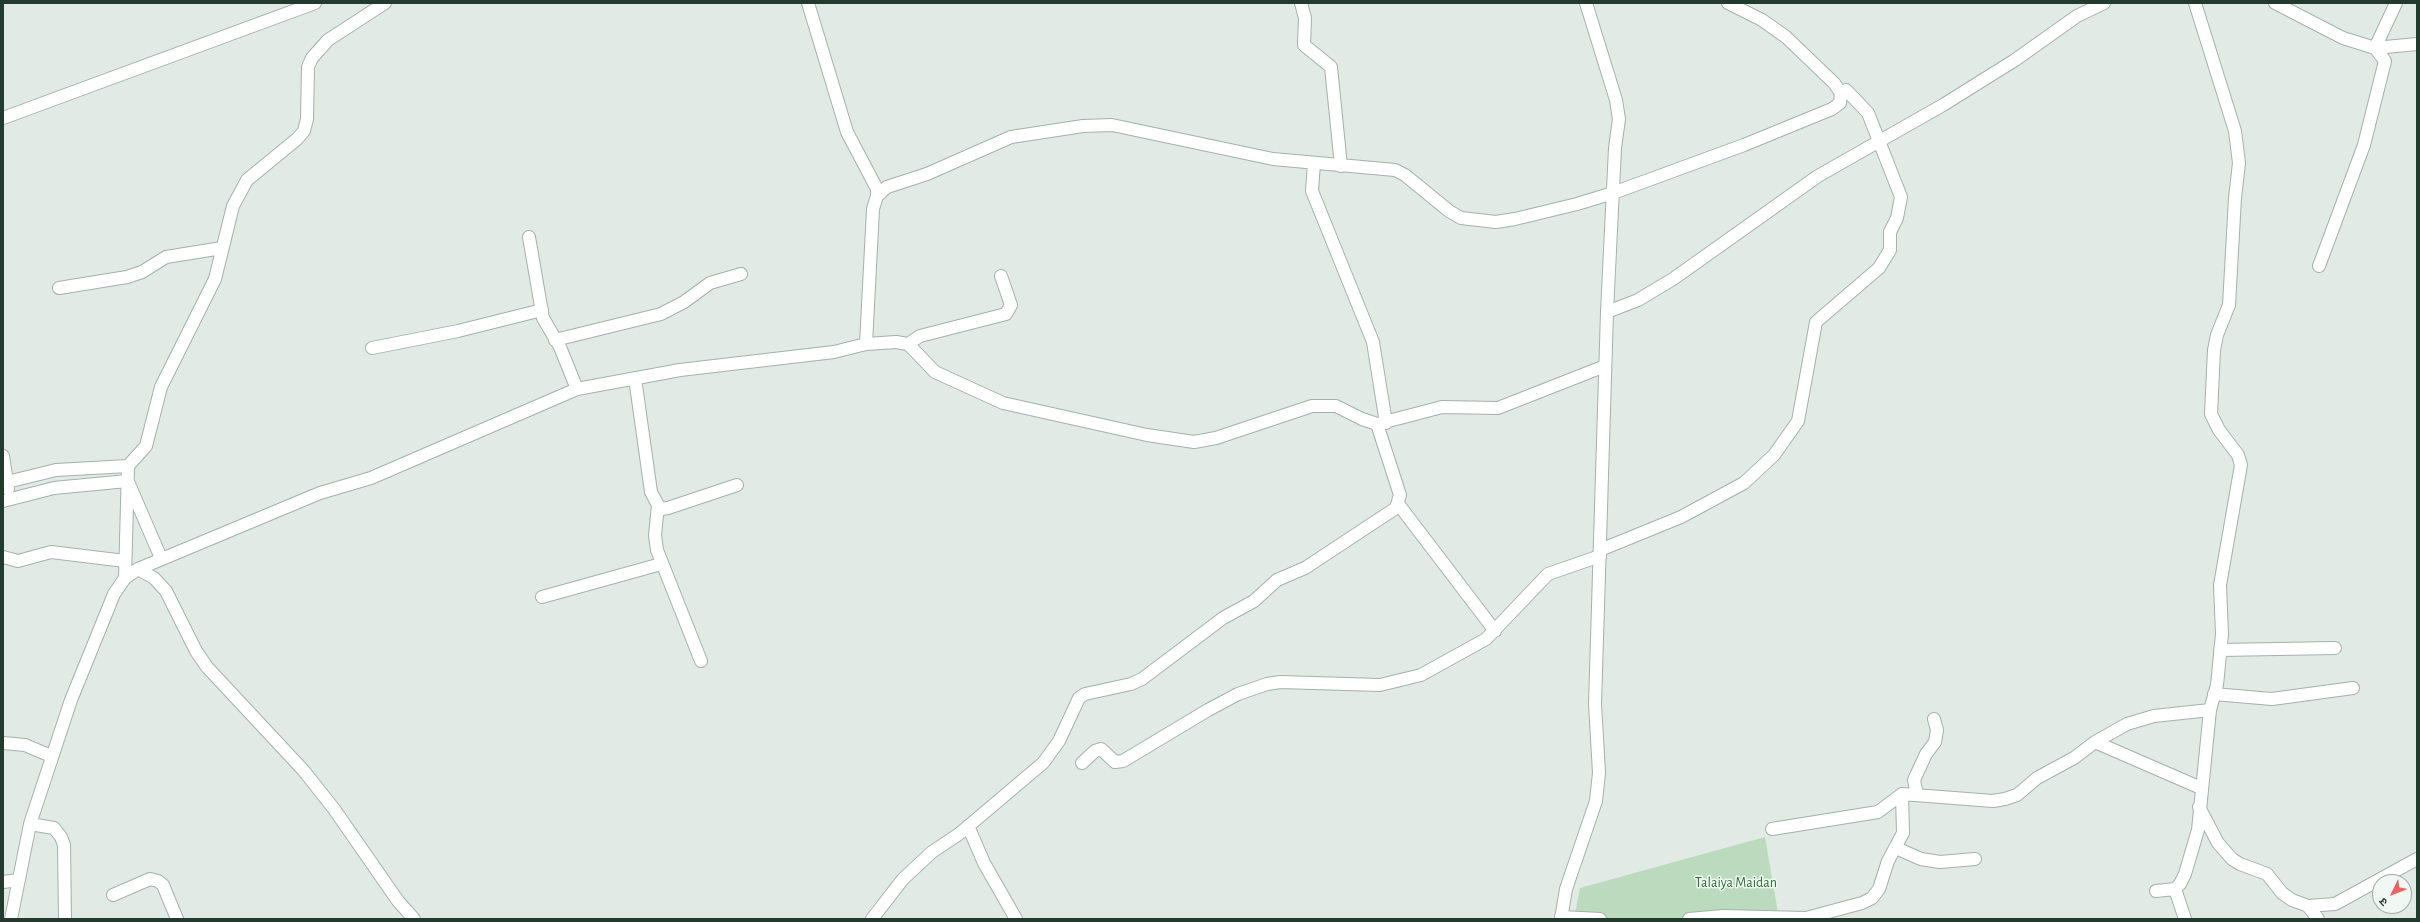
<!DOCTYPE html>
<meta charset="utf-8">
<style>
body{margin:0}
#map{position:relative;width:2420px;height:922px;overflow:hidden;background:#e1eae4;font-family:"Alegreya Sans","Noto Sans Devanagari",sans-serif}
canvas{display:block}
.frame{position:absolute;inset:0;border:4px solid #233a2e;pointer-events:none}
.north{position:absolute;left:2372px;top:874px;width:40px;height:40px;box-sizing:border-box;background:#f1f7f3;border:1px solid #9faba4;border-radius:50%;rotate:227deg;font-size:11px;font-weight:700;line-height:16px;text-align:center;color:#233a2e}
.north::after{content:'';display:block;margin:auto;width:14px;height:18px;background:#e76463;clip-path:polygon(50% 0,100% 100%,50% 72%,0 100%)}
</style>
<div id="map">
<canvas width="2420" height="922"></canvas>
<div class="frame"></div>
<div class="north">उ</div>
</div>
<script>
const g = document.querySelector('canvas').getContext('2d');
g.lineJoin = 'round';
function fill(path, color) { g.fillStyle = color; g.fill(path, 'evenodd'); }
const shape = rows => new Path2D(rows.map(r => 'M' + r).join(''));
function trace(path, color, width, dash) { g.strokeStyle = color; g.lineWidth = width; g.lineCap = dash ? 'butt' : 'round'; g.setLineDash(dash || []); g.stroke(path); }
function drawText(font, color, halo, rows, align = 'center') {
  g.font = font + ' "Alegreya Sans",sans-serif'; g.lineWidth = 3; g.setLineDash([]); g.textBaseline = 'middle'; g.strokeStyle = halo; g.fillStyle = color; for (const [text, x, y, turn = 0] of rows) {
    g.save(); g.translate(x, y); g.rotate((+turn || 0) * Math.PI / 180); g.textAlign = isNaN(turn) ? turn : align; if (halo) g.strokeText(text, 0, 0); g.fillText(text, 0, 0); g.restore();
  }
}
fill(shape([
 [1765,837,1779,919,1574,919,1580,888]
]), '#bcdabd');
const minor = shape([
 [808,3,847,132,877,189,877,196],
 [1301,3,1305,18,1304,45,1331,67,1341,166],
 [2275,3,2343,38,2375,48,2396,3],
 [2375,48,2417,44],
 [1314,163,1312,191,1373,342,1386,423],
 [529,237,543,318,560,347,577,389],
 [2319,266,2364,145,2385,61,2375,48],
 [59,288,127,277,142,272,166,257,222,248],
 [1607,312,1638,300,1673,279,1818,176,1943,105,2015,60,2077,16,2104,3],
 [555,340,661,314,684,302,710,283,741,274],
 [866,344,896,342,908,344,935,372,1003,403,1147,435,1194,442,1216,438,1312,406,1336,406,1362,419,1377,424,1442,407,1498,408,1605,366],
 [908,344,920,336,1006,314,1011,305,1001,276],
 [372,348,458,331,542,310],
 [635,378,651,492,658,505,662,509,668,508,737,485],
 [3,456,8,489],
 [3,483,56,470,128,466],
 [129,484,161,558],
 [3,501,54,488,127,481],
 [658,505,655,535,657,550,701,661],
 [1399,505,1495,631],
 [1600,550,1681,517,1744,483,1774,455,1798,421,1816,322,1879,268,1890,250,1890,232,1897,218,1901,197,1868,113,1846,90],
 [3,557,18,561,51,552,125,561],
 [138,569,154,578,166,591,196,651,207,667,304,771,334,809,398,901,414,919],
 [125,578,128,466,146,446,161,387,215,279,233,206,247,180,297,139,304,131,307,119,308,67,312,58,328,40,385,3],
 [542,597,661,564],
 [2220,650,2335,648],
 [2214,694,2272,699,2353,688],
 [2095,742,2201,788],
 [3,743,25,745,51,756],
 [1082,763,1095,751,1101,749,1115,762,1123,761,1208,710,1238,694,1267,684,1280,682,1380,685,1421,675,1486,639,1548,574,1600,556],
 [1917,795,1914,780,1926,754,1935,742,1937,730,1934,719],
 [2199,807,2218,843,2232,859,2240,864,2267,874,2282,893,2292,900,2308,906,2335,904,2417,859],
 [30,824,54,828,61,837,64,845,65,919],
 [968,826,984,863,1016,919],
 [1772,829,1878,812,1902,794,1993,801,2005,799,2017,795,2037,778,2074,758,2095,742,2127,724,2154,716,2210,710,2217,685,2222,634,2220,585,2241,465,2238,455,2219,430,2211,414,2214,350,2217,335,2229,305,2235,198,2239,163,2235,131,2195,3],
 [1896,848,1921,859,1940,862,1975,859],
 [3,882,19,880],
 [2175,889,2185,919],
 [2156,891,2175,889,2180,884,2185,874,2198,830,2210,710],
 [113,895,150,879,158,881,163,885,177,919],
 [2308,906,2318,919],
 [1561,917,1600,919],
 [11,919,30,824,71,700,114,594,125,578,138,569,320,493,371,478,577,389,680,370,834,352,866,344,873,209,877,196,887,187,927,174,1011,137,1083,126,1112,125,1273,159,1395,170,1405,175,1449,211,1461,218,1496,222,1515,219,1577,204,1613,193,1744,145,1832,109,1840,103,1841,93,1834,83,1786,37,1762,20,1728,3],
 [872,919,903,879,932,852,959,834,1043,763,1059,741,1079,698,1085,694,1131,684,1142,679,1223,618,1254,601,1277,580,1305,568,1396,508,1400,495,1377,424],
 [1689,919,1723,916,1806,918,1862,903,1872,898,1879,889,1888,861,1903,833,1902,794]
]);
const tertiary = shape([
 [3,118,315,3],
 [1561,919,1566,889,1596,801,1599,773,1595,704,1607,312,1615,148,1619,119,1616,100,1586,3]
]);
trace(minor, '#a4b2aa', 14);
trace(tertiary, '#a4b2aa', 14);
trace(minor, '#fff', 12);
trace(tertiary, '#fff', 12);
drawText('14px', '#306d3a', '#f1f7f3', [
 ["Talaiya Maidan",1736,883]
]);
</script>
